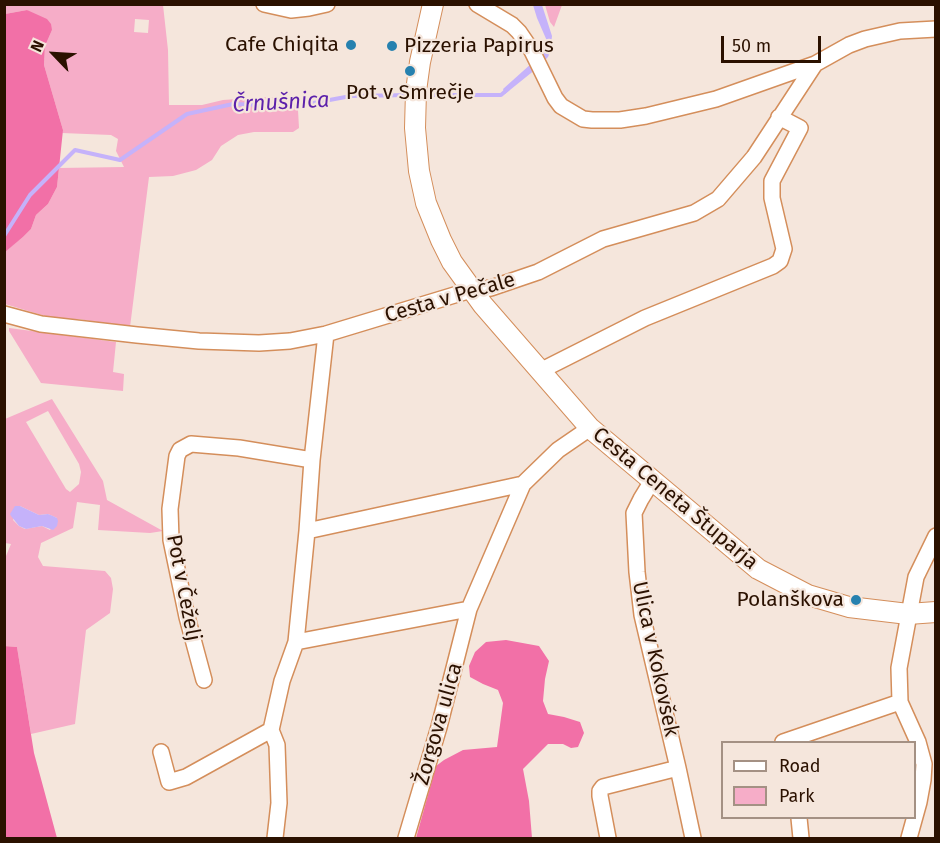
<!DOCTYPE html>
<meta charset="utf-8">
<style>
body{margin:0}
#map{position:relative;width:940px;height:843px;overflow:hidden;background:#f5e6dc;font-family:"Fira Sans",sans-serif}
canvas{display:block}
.frame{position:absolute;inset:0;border:6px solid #2b1100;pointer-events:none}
.legend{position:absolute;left:721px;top:741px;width:195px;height:78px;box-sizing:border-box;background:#f5e6dc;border:2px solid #a49184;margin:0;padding:8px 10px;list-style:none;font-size:18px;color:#2b1100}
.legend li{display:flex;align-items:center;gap:12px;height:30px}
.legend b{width:30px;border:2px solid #a49184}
.north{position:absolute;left:24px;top:24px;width:60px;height:60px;-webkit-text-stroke:4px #f5e6dc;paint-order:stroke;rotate:295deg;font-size:16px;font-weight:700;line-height:24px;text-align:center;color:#2b1100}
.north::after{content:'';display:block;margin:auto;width:21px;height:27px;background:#2b1100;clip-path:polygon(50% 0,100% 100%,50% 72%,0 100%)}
.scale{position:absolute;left:721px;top:36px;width:100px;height:27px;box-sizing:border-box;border:3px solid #2b1100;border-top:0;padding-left:8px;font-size:18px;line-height:21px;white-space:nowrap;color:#2b1100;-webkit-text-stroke:4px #f5e6dc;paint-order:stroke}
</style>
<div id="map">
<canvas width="940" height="843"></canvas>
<div class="frame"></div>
<ul class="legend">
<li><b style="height:8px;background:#fff"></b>Road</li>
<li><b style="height:16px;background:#f6adc8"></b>Park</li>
</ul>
<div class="north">N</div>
<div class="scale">50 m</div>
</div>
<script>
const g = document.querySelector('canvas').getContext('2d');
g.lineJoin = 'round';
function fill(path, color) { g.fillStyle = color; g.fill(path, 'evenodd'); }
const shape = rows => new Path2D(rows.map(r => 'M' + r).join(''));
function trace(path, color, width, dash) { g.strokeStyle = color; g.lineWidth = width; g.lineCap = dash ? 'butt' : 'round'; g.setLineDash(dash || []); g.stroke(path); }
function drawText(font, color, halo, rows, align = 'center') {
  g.font = font + ' "Fira Sans",sans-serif'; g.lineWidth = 4.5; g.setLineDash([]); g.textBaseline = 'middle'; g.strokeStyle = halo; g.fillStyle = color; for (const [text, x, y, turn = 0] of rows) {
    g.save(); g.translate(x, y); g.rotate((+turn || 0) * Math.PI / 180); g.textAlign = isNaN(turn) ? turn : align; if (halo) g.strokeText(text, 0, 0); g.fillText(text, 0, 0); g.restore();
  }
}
fill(shape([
 [5,5,163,5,168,50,169,105,202,105,223,100,251,98,270,97,287,99,295,104,298,110,299,128,293,132,254,132,238,135,221,146,212,160,196,170,173,176,149,177,130,327,78,319,57,319,35,313,5,304,4,252,23,237,31,229,36,215,48,204,57,187,59,168,124,167,116,151,118,139,111,135,62,133,63,130,44,65,45,46,52,30,27,10,5,14],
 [135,19,149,20,148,33,134,32],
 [545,5,562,5,554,27,550,22],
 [9,328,116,342,113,372,124,374,123,391,41,383,9,331],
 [52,399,103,481,107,500,163,531,150,533,98,530,100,505,77,502,73,528,41,543,38,557,43,566,105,571,111,578,113,589,110,613,86,630,75,724,31,734,17,647,5,646,4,556,6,556,11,544,5,543,5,419],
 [48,411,79,464,81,472,79,484,70,492,66,489,26,422],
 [20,506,39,515,48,514,57,518,50,530,42,526,25,529,19,526,13,520]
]), '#f6adc8');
fill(shape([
 [27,10,47,19,51,24,52,30,45,46,44,65,63,130,57,187,48,204,36,215,31,229,23,237,5,252,5,14],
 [506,640,539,646,549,661,545,679,543,701,548,714,564,717,580,722,584,733,578,747,571,748,563,744,548,744,523,769,529,801,532,838,416,838,436,766,444,760,463,750,497,747,503,703,498,690,483,684,470,677,469,666,475,652,486,642],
 [4,646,17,647,34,753,57,838,5,838]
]), '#f270a7');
fill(shape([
 [533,5,542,5,552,36,550,52,548,57,536,69,505,94,503,89,532,63,545,49,547,41,537,18],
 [15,506,20,506,39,515,48,514,53,516,57,518,58,521,57,526,53,530,42,526,26,529,19,526,11,516,10,514]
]), '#c5b2fa');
trace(shape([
 [421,95,501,95,508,89],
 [4,236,30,195,75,150,120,160,187,114,233,104,297,106,351,96,411,95]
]), '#c5b2fa', 4);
const minor = shape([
 [264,4,291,10,309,8,327,4],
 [477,4,512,25,519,32,532,51,555,98,561,106,583,119,592,120,620,120,646,116,716,99,815,64,849,45,865,39,900,31,936,29],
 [4,314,41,324,137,335,199,341,259,343,290,341,326,334,471,290,491,288,538,272,603,239,694,213,718,199,754,157,815,64],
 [540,371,645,318,773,266,780,261,784,249,772,198,772,181,800,128,779,117],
 [652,481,641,499,634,513,637,572,642,615,678,768,693,838],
 [307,531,523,484],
 [296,642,469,609],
 [204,680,187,617,171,540,170,509,177,456,180,450,191,444,239,448,312,460],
 [783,742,900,702],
 [161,752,169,782,186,777,271,730],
 [799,818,801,838],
 [275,838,279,803,277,745,271,730,282,681,296,642,307,531,312,460,326,334],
 [406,838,439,727,469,609,523,484,558,450,590,428],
 [608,838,600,796,600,791,603,787,678,768],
 [909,838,919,802,923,780,924,764,918,742,900,702,899,668,916,577,936,536]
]);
const tertiary = shape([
 [433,4,420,62,416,91,415,128,419,171,426,203,441,240,452,262,483,305,590,428,758,569,808,595,849,607,908,614,936,612]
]);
trace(minor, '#d48e5b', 18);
trace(tertiary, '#d48e5b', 22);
trace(minor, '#fff', 15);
trace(tertiary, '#fff', 20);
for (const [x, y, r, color] of [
 [351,45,6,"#2681af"],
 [392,46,6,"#2681af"],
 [410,71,6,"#2681af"],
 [856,600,6,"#2681af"]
]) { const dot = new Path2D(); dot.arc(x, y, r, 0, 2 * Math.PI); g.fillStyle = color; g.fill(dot); trace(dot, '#f5e6dc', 2); }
drawText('21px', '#2b1100', '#f5e6dc', [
 ["Cafe Chiqita",339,45],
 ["Pizzeria Papirus",404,46,"left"],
 ["Pot v Smrečje",410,93,"center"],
 ["Polanškova",844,600]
], 'right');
drawText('21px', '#2b1100', '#f5e6dc', [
 ["Cesta v Pečale",450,298,-16],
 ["Cesta Ceneta Štuparja",675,499,40],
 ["Pot v Čeželj",183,588,79],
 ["Ulica v Kokovšek",655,659,78],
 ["Žorgova ulica",439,724,-74]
]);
drawText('italic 22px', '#5c21ab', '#f5e6dc', [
 ["Črnušnica",281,103,-3]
]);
</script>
